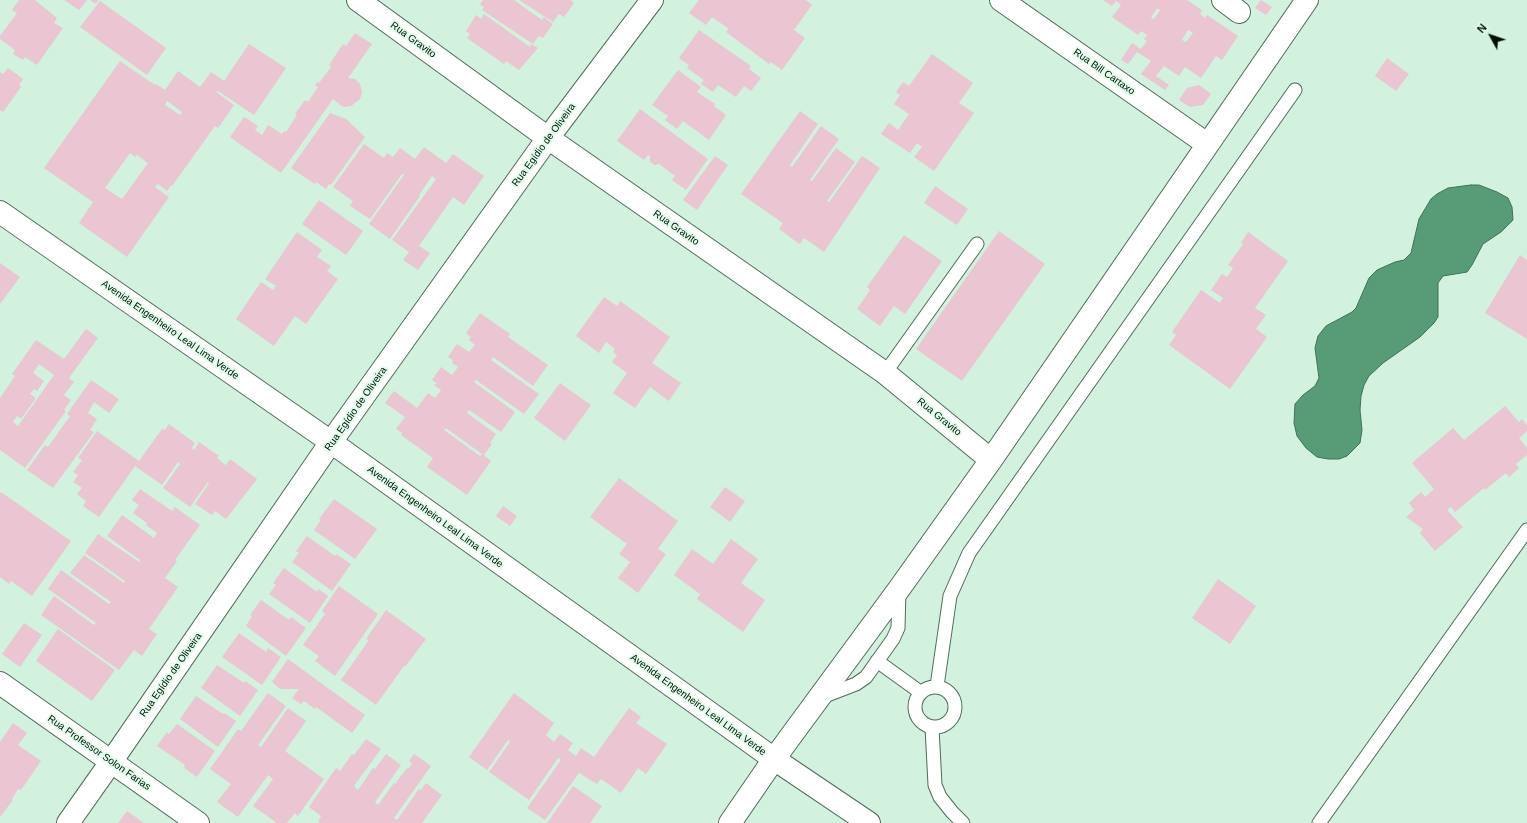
<!DOCTYPE html>
<meta charset="utf-8">
<style>
body{margin:0}
#map{position:relative;width:1527px;height:823px;overflow:hidden;background:#d2f1de;font-family:Helvetica,sans-serif}
canvas{display:block}
.north{position:absolute;left:1471px;top:16px;width:40px;height:40px;-webkit-text-stroke:3px #dfffeb;paint-order:stroke;rotate:310deg;font-size:11px;font-weight:700;line-height:16px;text-align:center;color:#050f09}
.north::after{content:'';display:block;margin:auto;width:14px;height:18px;background:#050f09;clip-path:polygon(50% 0,100% 100%,50% 72%,0 100%)}
</style>
<div id="map">
<canvas width="1527" height="823"></canvas>
<div class="north">N</div>
</div>
<script>
const g = document.querySelector('canvas').getContext('2d');
g.lineJoin = 'round';
function fill(path, color) { g.fillStyle = color; g.fill(path, 'evenodd'); }
const shape = rows => new Path2D(rows.map(r => 'M' + r).join(''));
function trace(path, color, width, dash) { g.strokeStyle = color; g.lineWidth = width; g.lineCap = dash ? 'butt' : 'round'; g.setLineDash(dash || []); g.stroke(path); }
function drawText(font, color, halo, rows, align = 'center') {
  g.font = font + ' Helvetica,sans-serif'; g.lineWidth = 4; g.setLineDash([]); g.textBaseline = 'middle'; g.strokeStyle = halo; g.fillStyle = color; for (const [text, x, y, turn = 0] of rows) {
    g.save(); g.translate(x, y); g.rotate((+turn || 0) * Math.PI / 180); g.textAlign = isNaN(turn) ? turn : align; if (halo) g.strokeText(text, 0, 0); g.fillText(text, 0, 0); g.restore();
  }
}
const water = shape([
 [1471,185,1479,185,1497,192,1508,198,1512,207,1513,220,1501,232,1483,244,1472,265,1467,272,1443,276,1438,283,1438,317,1434,323,1420,337,1383,363,1369,376,1364,385,1361,396,1360,410,1362,430,1360,443,1347,456,1339,459,1328,459,1317,457,1306,448,1297,436,1294,423,1295,404,1303,395,1315,386,1319,378,1315,348,1318,336,1326,326,1352,312,1356,308,1369,278,1377,270,1395,262,1404,260,1411,253,1419,219,1431,199,1437,194,1448,188,1471,185]
]);
fill(water, '#589c77');
trace(water, '#3f7256', 1);
fill(shape([
 [19,0,35,0,57,18,54,23,63,28,37,65,25,57,23,60,13,54,15,50,0,39,0,36,17,13,12,10],
 [64,0,87,0,79,10],
 [90,0,98,0,96,4],
 [483,0,514,0,542,20,544,17,553,24,543,38,539,36,533,44,482,10,484,7,480,4],
 [519,0,570,0,574,3,564,17,559,14,553,22],
 [699,0,806,0,812,5,794,30,805,38,782,70,771,62,769,64,726,32,729,29,712,17,706,25,689,13],
 [1103,0,1187,0,1202,10,1200,14,1205,18,1207,15,1238,36,1222,60,1216,56,1201,78,1185,67,1179,76,1164,66,1156,76,1169,85,1165,90,1141,74,1151,61,1137,52,1128,64,1121,60,1132,43,1141,49,1147,41,1144,39,1147,35,1141,31,1138,35,1112,17,1121,5,1116,1,1112,6],
 [1157,8,1160,10,1154,19,1151,18],
 [1188,30,1193,33,1186,42,1182,40],
 [1261,0,1272,7,1266,15,1255,8],
 [100,1,166,48,147,75,80,27],
 [484,14,530,47,531,44,538,48,519,70,506,61,504,64,467,38,470,34,466,31,476,15,481,19],
 [699,30,751,66,749,69,761,78,751,91,744,86,736,97,718,85,713,92,701,84,704,80,687,68,689,65,679,58],
 [355,33,372,44,348,78,355,79,360,84,362,92,360,99,351,106,344,107,340,105,333,99,281,173,230,137,244,117,258,126,255,130,262,135,268,125,282,134,284,131,286,132,297,115,295,114,305,100,308,102,318,87,315,85,317,82,319,83,331,67,329,65,343,44,346,46],
 [249,44,286,68,254,115,218,91,216,92,234,105,218,128,215,126,172,186,171,185,167,191,158,184,155,187,169,197,127,257,79,223,93,202,44,168,120,61,155,85,156,84,165,90,178,71,200,87,211,72,224,81],
 [167,101,182,112,180,115,165,105],
 [130,153,135,157,137,155,148,163,122,199,105,188],
 [932,54,973,83,959,103,974,113,934,171,914,157,922,147,917,143,910,153,881,134,889,123,898,130,909,114,894,104,900,95,896,92,903,82,909,86],
 [1387,58,1409,74,1396,91,1375,76],
 [8,68,23,79,19,85,21,87,3,112,0,110,0,72,3,74],
 [678,70,701,87,697,92,715,104,714,106,726,115,709,140,683,121,677,129,665,120,668,116,652,105],
 [1199,85,1211,94,1203,105,1190,107,1179,100,1187,88],
 [640,109,708,159,686,190,672,180,675,176,659,164,655,165,650,162,650,156,648,155,644,160,617,141],
 [800,111,818,124,790,165,792,167,821,126,839,139,810,180,812,181,836,148,855,162,827,201,829,202,862,156,880,168,824,252,804,238,800,244,798,243,779,229,783,223,741,194],
 [330,113,346,119,365,137,331,185,329,184,326,189,316,182,315,184,291,168],
 [364,144,384,158,387,153,393,157,400,148,415,159,424,147,446,163,453,154,484,176,464,205,453,197,419,246,430,253,418,270,403,260,409,252,392,240,436,179,432,176,419,195,420,196,390,239,369,224,404,175,402,174,370,219,350,206,353,201,333,187],
 [715,156,728,165,697,210,683,200],
 [935,186,968,209,957,225,924,203],
 [319,200,363,231,346,255,302,224],
 [999,231,1045,264,962,381,916,349],
 [297,232,322,250,317,257,331,266,327,271,338,279,306,324,295,316,274,346,236,319,261,282,273,290,276,286,265,279],
 [1248,232,1288,261,1255,308,1266,315,1256,329,1267,337,1230,389,1169,345,1176,335,1172,332,1201,290,1220,303,1223,298,1211,290,1222,274,1227,277,1233,268,1228,265,1243,244,1241,243],
 [904,235,942,261,905,314,894,306,880,326,857,309,870,290,867,287],
 [1520,255,1527,260,1527,339,1485,313],
 [0,263,20,277,0,304],
 [604,297,617,306,620,301,670,337,652,363,681,383,669,401,650,387,635,408,613,393,627,373,612,362,617,355,613,352,615,349,606,342,599,353,576,336],
 [480,313,510,334,508,337,548,365,533,386,493,357,491,360,539,394,524,414,476,380,474,382,515,412,501,432,469,410,467,413,496,434,490,443,492,444,484,455,491,461,467,495,427,467,433,458,401,435,402,433,396,429,405,417,385,403,394,391,417,408,428,393,435,398,441,390,434,385,437,383,432,380,441,367,452,375,458,367,452,363,453,360,448,357,457,344,469,352,475,345,469,340,471,337,466,333],
 [446,428,482,454,480,456,444,430],
 [86,329,98,338,69,378,74,382,64,395,71,400,64,410,66,411,25,468,0,450,0,398,15,376,12,374,36,340,64,359],
 [39,364,54,375,18,426,13,422,17,416,21,419,36,398,30,394,34,389,37,391,44,381,33,373],
 [91,380,119,399,109,413,94,402,88,413,97,419,90,430,94,432,53,488,27,470,45,445,48,447,70,416,67,414],
 [560,383,591,405,565,441,534,418],
 [1505,406,1519,422,1522,419,1527,425,1527,431,1519,438,1527,448,1527,455,1516,464,1519,468,1509,477,1506,473,1485,490,1484,488,1455,512,1451,507,1447,510,1463,527,1435,551,1420,533,1423,529,1406,517,1414,510,1409,503,1421,492,1425,497,1434,489,1412,463,1453,428,1464,440],
 [169,424,195,443,192,448,194,450,199,442,219,456,217,458,224,464,226,465,230,459,257,479,226,519,215,511,212,515,195,504,209,483,208,482,190,507,163,488,180,464,178,462,162,485,135,466,99,517,83,506,86,501,77,494,82,488,73,482,78,475,73,472,82,460,78,458,97,431,139,461,162,429,165,430],
 [619,478,678,521,658,549,666,554,638,593,618,578,630,562,619,554,627,544,590,517],
 [725,487,745,501,730,522,710,507],
 [140,489,172,511,175,507,200,525,175,560,177,561,165,578,178,587,149,629,157,634,142,656,134,650,119,670,41,615,54,596,94,625,96,623,48,589,61,570,109,604,111,602,70,573,84,555,124,583,125,581,85,553,98,534,139,562,140,560,107,536,122,515,154,538,157,533,146,525,147,523,133,513,139,505,132,500],
 [1,492,71,541,32,596,11,581,9,584,0,577,0,494],
 [334,499,377,529,355,559,314,530,321,520,319,519],
 [503,506,517,516,510,526,496,516],
 [307,536,335,556,336,554,351,564,332,591,292,562,299,553,296,551],
 [731,539,758,559,741,583,765,600,743,632,697,599,700,594,674,575,692,549,713,564],
 [284,568,317,592,318,589,328,596,310,623,269,594,276,585,273,583],
 [1218,579,1256,606,1230,644,1192,618],
 [339,586,378,614,335,676,315,661,319,656,303,645,325,614,322,611],
 [261,600,289,620,291,617,306,628,286,656,246,626,252,616,250,615],
 [386,610,426,639,405,667,404,666,376,705,341,680,369,640,366,639],
 [24,623,42,635,20,667,2,654],
 [58,629,115,670,92,701,36,661],
 [239,633,266,652,268,648,281,657,262,685,222,657],
 [288,659,365,715,352,733,316,707,315,709,304,701,301,704,292,698,299,689,280,689,272,682],
 [217,665,244,683,245,681,258,690,240,716,201,688],
 [268,693,286,706,258,745,261,747,288,708,306,721,285,751,324,779,298,816,295,813,287,823,277,823,253,806,273,779,268,775,238,817,217,802,231,784,210,769,238,729,241,731],
 [514,693,554,723,546,735,554,742,560,734,573,743,568,750,576,756,581,748,594,757,629,708,641,717,636,723,667,744,646,774,638,768,621,793,601,779,597,784,579,773,545,820,527,808,561,760,558,758,529,800,489,772,510,742,508,740,487,770,469,757],
 [196,696,223,714,224,713,236,721,218,747,180,719],
 [13,723,27,733,18,745,41,761,21,790,18,789,12,799,13,800,0,817,0,742],
 [177,724,215,751,197,777,184,768,185,765,157,746,167,732,169,734],
 [366,739,381,749,354,786,358,790,373,768,375,769,386,754,401,765,375,802,378,805,394,783,395,784,407,768,408,769,412,764,409,761,414,754,431,766,394,818,397,820,419,789,421,790,426,783,442,795,422,823,320,823,318,822,321,816,309,807,336,768,340,771,352,754,354,755],
 [573,786,602,806,590,823,547,823],
 [127,811,144,823,118,823]
]), '#e9c6d1');
const service = shape([
 [885,373,977,244],
 [877,661,920,692],
 [937,686,950,596,969,553,1295,90],
 '915 707a20 20 0 1 1 40 0a20 20 0 1 1-40 0Z',
 [822,697,856,684,866,677,893,639,898,628,899,590],
 [932,727,935,785,940,797,952,812,963,823],
 [1319,823,1527,530]
]);
const minor = shape([
 [358,0,548,138,885,373,991,460],
 [1001,0,1207,144],
 [1223,0,1239,12],
 [0,683,198,823],
 [68,823,111,762,331,442,548,138,652,0],
 [730,823,774,759,899,589,991,460,1307,0]
]);
const tertiary = shape([
 [0,212,331,442,774,759,869,823]
]);
trace(service, '#506c5c', 15);
trace(minor, '#506c5c', 24);
trace(tertiary, '#506c5c', 24);
trace(service, '#fff', 13);
trace(minor, '#fff', 22);
trace(tertiary, '#fff', 22);
drawText('10px', '#050f09', '#dfffeb', [
 ["Rua Gravito",413,40,36],
 ["Rua Bill Cartaxo",1104,72,35],
 ["Rua Egídio de Oliveira",544,145,-54],
 ["Rua Gravito",676,228,35],
 ["Avenida Engenheiro Leal Lima Verde",170,330,35],
 ["Rua Egídio de Oliveira",356,409,-55],
 ["Rua Gravito",939,417,39],
 ["Avenida Engenheiro Leal Lima Verde",435,517,36],
 ["Rua Egídio de Oliveira",171,675,-55],
 ["Avenida Engenheiro Leal Lima Verde",698,705,36],
 ["Rua Professor Solon Farias",99,753,35]
]);
</script>
